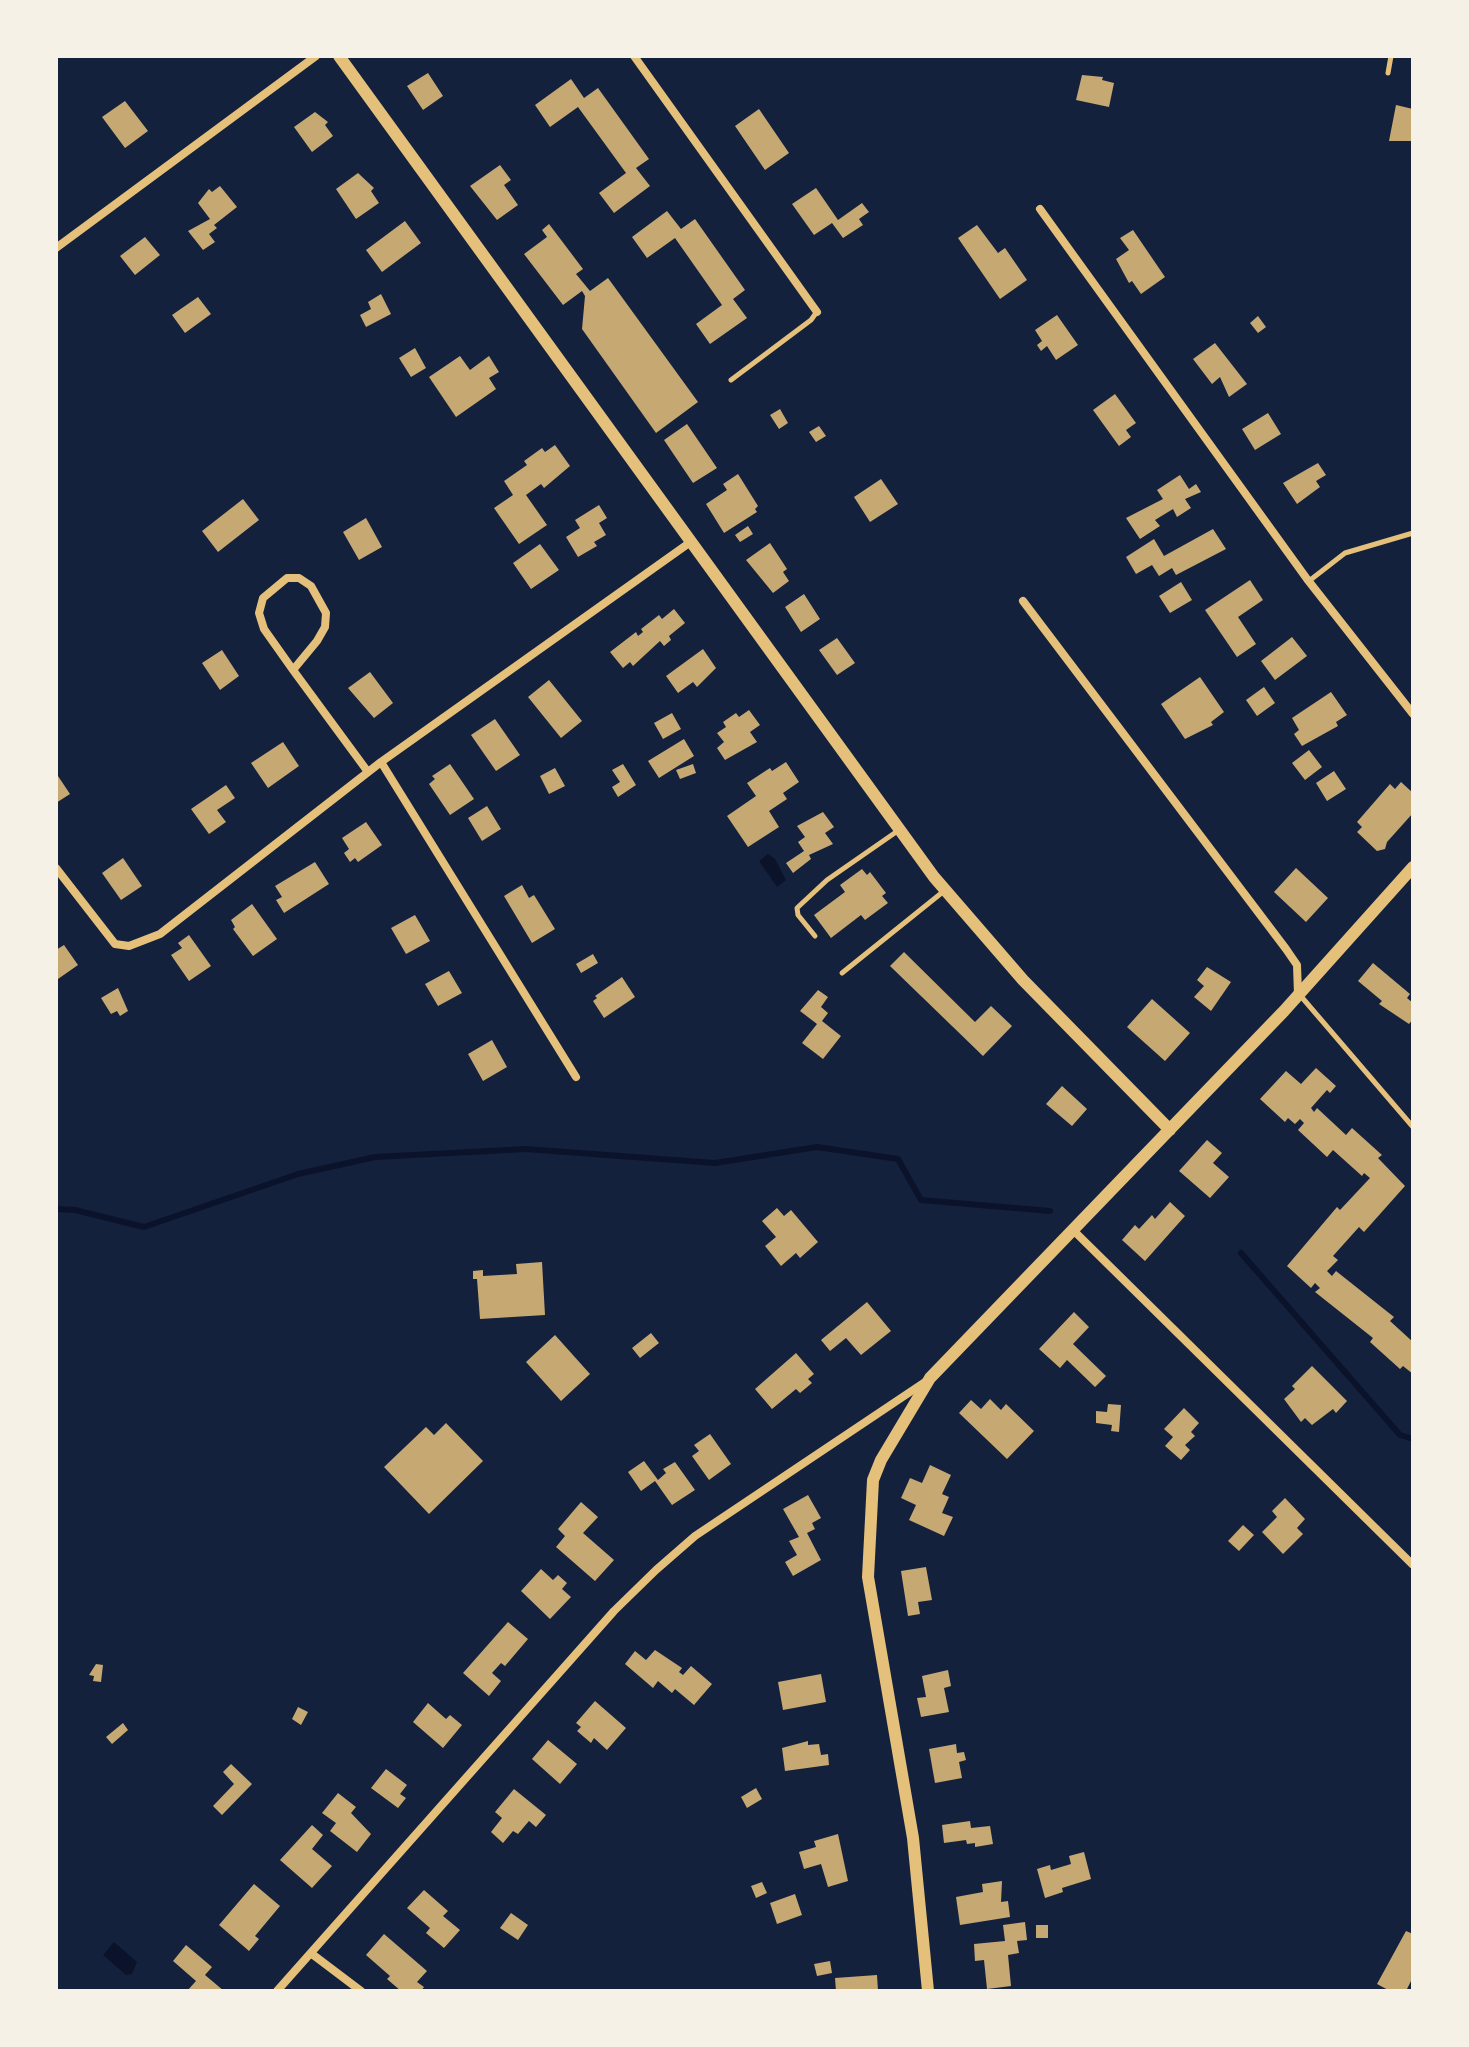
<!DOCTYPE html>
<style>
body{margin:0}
#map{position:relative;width:1469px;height:2047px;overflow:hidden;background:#14213d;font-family:"DM Sans",sans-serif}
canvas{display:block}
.frame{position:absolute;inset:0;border:58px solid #f6f1e7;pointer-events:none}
</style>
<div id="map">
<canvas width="1469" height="2047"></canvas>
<div class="frame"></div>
</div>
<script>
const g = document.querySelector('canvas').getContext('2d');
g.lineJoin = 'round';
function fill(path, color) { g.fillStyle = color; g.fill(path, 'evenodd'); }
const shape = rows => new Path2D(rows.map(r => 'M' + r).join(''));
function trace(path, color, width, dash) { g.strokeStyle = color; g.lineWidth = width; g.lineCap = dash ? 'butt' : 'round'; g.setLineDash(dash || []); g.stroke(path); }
fill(shape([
 [768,854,775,859,786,880,777,887,759,861],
 [114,1942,137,1962,132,1974,126,1975,103,1955]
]), '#0b132b');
trace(shape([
 [56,1209,75,1210,144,1227,298,1174,375,1157,526,1149,715,1163,817,1147,898,1159,921,1200,1050,1211],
 [1241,1253,1400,1435,1413,1439]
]), '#0b132b', 6);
fill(shape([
 [428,73,443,96,423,110,407,86],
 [1082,75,1103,77,1102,80,1114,83,1109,107,1076,100],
 [571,79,584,98,598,88,649,159,636,168,650,186,614,213,599,193,626,173,578,107,550,127,535,105],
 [125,101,148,131,125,148,102,117],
 [1396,105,1413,109,1413,141,1389,141],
 [759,109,789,153,765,170,735,126],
 [315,112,328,122,325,125,333,136,312,152,294,127],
 [500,165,511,180,504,185,518,205,497,220,470,186],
 [358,173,374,188,371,191,379,203,356,219,336,189],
 [220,186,237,207,214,225,217,228,209,234,215,242,203,250,188,231,210,219,198,203,209,189,212,192],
 [816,188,838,220,862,203,869,212,859,219,863,225,843,238,832,223,814,235,792,204],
 [667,211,681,229,695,219,745,290,733,299,747,318,710,344,696,324,722,305,675,238,647,258,632,237],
 [405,221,421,243,382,272,366,250],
 [549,224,583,269,576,274,590,291,608,278,698,402,656,433,582,329,585,296,582,291,563,305,524,254,547,237,542,230],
 [977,225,998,253,1005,248,1027,280,1000,299,958,238],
 [1133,230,1165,277,1141,294,1132,281,1129,283,1116,259,1129,250,1120,238],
 [145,237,160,255,135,275,120,256],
 [381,294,391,314,366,327,360,315,371,309,368,302],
 [198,297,211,314,185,333,172,315],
 [1057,315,1078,345,1056,360,1047,346,1041,351,1037,345,1042,341,1035,330],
 [1258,316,1266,327,1258,333,1250,323],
 [1215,343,1247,384,1229,397,1220,377,1212,384,1193,359],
 [415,348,426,368,411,377,399,358],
 [460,356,470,370,489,356,499,372,489,378,496,389,456,417,429,377],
 [1115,394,1136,423,1126,430,1131,437,1119,446,1093,410],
 [780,409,788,423,779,429,770,415],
 [1268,413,1281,434,1255,450,1242,429],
 [687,424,717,468,693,483,664,440],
 [819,426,826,436,816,442,809,432],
 [555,445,570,466,544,488,541,484,526,495,547,525,519,544,494,508,513,495,504,481,527,465,524,461,542,448,545,452],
 [1318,463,1326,475,1316,481,1320,487,1297,504,1283,483],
 [738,474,758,506,755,509,757,512,724,533,706,504,727,490,723,484],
 [1180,475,1189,489,1196,484,1201,492,1185,499,1191,508,1177,517,1173,509,1155,520,1160,526,1140,539,1126,518,1163,499,1157,490],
 [881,479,898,504,870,522,854,497],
 [243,499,259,520,218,552,202,531],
 [599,505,607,518,599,523,606,535,594,542,597,546,578,557,566,537,580,528,575,520],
 [366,518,382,547,359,560,343,532],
 [748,526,753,534,740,542,735,535],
 [1213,529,1226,549,1176,575,1172,568,1159,576,1152,565,1136,574,1126,557,1154,539,1164,556],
 [770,543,787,569,783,572,789,581,773,593,746,560],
 [540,544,559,570,531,589,513,563],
 [1250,580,1263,600,1238,617,1256,644,1237,657,1205,610],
 [1181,582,1192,600,1170,613,1159,596],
 [804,594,820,619,801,632,785,607],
 [674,609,685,623,669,636,671,640,664,646,660,641,633,666,630,662,623,668,610,652,636,632,638,636,643,632,641,629,659,615,662,619],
 [1292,637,1307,656,1275,680,1261,661],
 [837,638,855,663,837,675,819,650],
 [703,649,716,668,697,687,693,682,678,693,666,676],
 [222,650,239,676,220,690,202,663],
 [370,672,393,703,374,718,348,688],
 [1200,677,1224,712,1211,722,1213,725,1185,739,1161,704],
 [549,680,582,721,561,738,528,697],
 [1264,687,1275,703,1257,716,1246,700],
 [1331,692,1347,715,1336,722,1338,726,1302,746,1294,734,1299,730,1292,718],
 [749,710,760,725,750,732,757,742,725,760,717,748,724,742,717,733,726,727,723,722,736,713,739,717],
 [672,713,681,729,663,739,654,723],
 [495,719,520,755,496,771,471,735],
 [684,739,694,756,659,778,648,761],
 [283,742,299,766,268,788,251,763],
 [1309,750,1322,767,1305,780,1292,763],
 [786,762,799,782,783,793,787,799,769,811,779,827,748,847,727,816,756,796,747,783,770,768,772,771],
 [450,764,474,799,450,815,429,784,435,779,432,776],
 [623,764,636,785,618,797,612,787,620,782,612,770],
 [693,764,696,773,680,779,676,770],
 [555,768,565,786,549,794,540,776],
 [1334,771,1346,789,1327,801,1316,783],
 [56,773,70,794,56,803],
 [1401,782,1413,793,1413,813,1387,842,1385,849,1377,851,1357,832,1362,827,1357,822,1390,784,1395,789],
 [226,785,235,798,217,810,226,822,209,834,191,809],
 [487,806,501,829,482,841,468,818],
 [823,812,834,827,825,833,833,844,809,855,811,859,793,873,786,863,804,851,798,842,805,837,797,826],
 [366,822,382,845,358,862,355,858,350,862,344,853,349,849,342,838],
 [123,858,142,886,121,900,102,873],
 [315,862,329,884,284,913,276,900,282,897,275,886],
 [1296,868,1328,898,1306,922,1274,892],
 [862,869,867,875,870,872,886,893,882,896,888,903,865,920,861,915,831,938,814,915,845,892,840,885],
 [522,885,529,898,534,895,555,929,532,943,504,896],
 [252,904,277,939,253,956,233,929,235,927,231,920],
 [415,915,430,941,406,954,391,928],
 [189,935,211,966,189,981,171,955,182,948,178,943],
 [64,945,78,965,58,979,56,950],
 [904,952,975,1022,991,1006,1012,1026,983,1056,890,966],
 [593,954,598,963,581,973,576,964],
 [1373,963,1410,994,1407,998,1413,1003,1413,1019,1409,1024,1379,1004,1382,1001,1358,981],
 [1207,967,1231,982,1211,1011,1194,997,1204,986,1197,980],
 [449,971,462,993,438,1006,425,984],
 [622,977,635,997,604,1018,593,1001,597,998,595,996],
 [118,988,128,1011,120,1016,117,1011,111,1014,101,998],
 [818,990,828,997,821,1007,828,1013,822,1021,841,1036,823,1059,802,1043,817,1024,800,1011],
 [1152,999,1190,1033,1165,1061,1127,1027],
 [492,1040,507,1067,483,1081,468,1054],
 [1316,1068,1336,1086,1330,1093,1327,1090,1311,1108,1314,1112,1317,1108,1346,1135,1352,1128,1382,1155,1378,1158,1405,1186,1364,1232,1359,1227,1333,1256,1338,1260,1327,1271,1332,1276,1336,1271,1394,1317,1390,1321,1413,1342,1413,1374,1403,1366,1400,1369,1370,1342,1373,1338,1315,1292,1320,1288,1315,1283,1311,1288,1287,1266,1337,1207,1340,1210,1370,1178,1364,1173,1362,1176,1333,1150,1327,1157,1298,1130,1304,1123,1300,1119,1295,1124,1288,1118,1285,1122,1260,1099,1286,1071,1301,1084],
 [1062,1086,1087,1109,1072,1126,1046,1104],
 [1207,1140,1222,1153,1213,1163,1229,1177,1210,1198,1179,1171],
 [1170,1202,1185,1216,1145,1261,1122,1240,1135,1225,1139,1229,1152,1215,1155,1219],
 [777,1208,784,1216,791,1210,818,1242,800,1258,796,1253,781,1266,765,1246,776,1237,762,1221],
 [542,1262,545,1315,480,1319,477,1279,473,1279,473,1271,483,1270,483,1276,517,1274,516,1264],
 [867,1302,891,1331,861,1355,846,1338,830,1351,821,1340],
 [1074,1312,1089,1327,1073,1344,1106,1376,1095,1387,1067,1360,1060,1368,1039,1349],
 [651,1333,659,1343,640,1358,632,1348],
 [555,1335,590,1374,561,1401,526,1362],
 [796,1353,814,1374,808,1379,812,1383,800,1393,796,1389,772,1409,755,1389],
 [1312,1366,1347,1401,1336,1413,1333,1409,1312,1425,1305,1418,1301,1422,1284,1399,1295,1389,1292,1386],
 [990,1399,1001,1410,1006,1404,1034,1431,1007,1459,959,1413,971,1400,981,1409],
 [1108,1404,1121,1405,1119,1432,1111,1431,1112,1425,1096,1423,1096,1411,1107,1412],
 [1184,1408,1199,1423,1191,1432,1195,1436,1185,1445,1190,1450,1181,1460,1165,1446,1173,1437,1164,1429],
 [446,1423,483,1461,429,1514,384,1467,426,1427,434,1435],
 [710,1434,731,1464,709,1480,692,1456,699,1451,694,1445],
 [644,1461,658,1480,666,1473,663,1469,675,1462,695,1490,672,1505,655,1481,641,1491,628,1472],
 [930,1465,951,1475,942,1494,949,1497,942,1513,953,1517,944,1536,909,1520,916,1505,901,1498,910,1478,922,1483],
 [808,1495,821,1518,812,1523,815,1529,807,1533,821,1560,793,1576,785,1562,797,1555,789,1541,799,1537,783,1509],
 [1285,1498,1305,1519,1297,1528,1303,1534,1283,1554,1262,1532,1277,1517,1272,1511],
 [581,1502,598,1517,583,1533,614,1560,595,1581,556,1547,565,1536,558,1529],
 [1243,1525,1254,1535,1239,1551,1228,1541],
 [926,1567,932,1600,918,1602,920,1614,908,1616,901,1571],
 [541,1569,553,1580,558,1575,567,1583,562,1589,571,1597,550,1619,521,1591],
 [508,1622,528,1639,505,1666,501,1663,492,1673,501,1681,489,1696,463,1673],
 [655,1650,682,1668,679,1672,683,1675,691,1666,712,1684,694,1705,675,1689,672,1693,658,1681,653,1688,625,1664,635,1651,646,1660],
 [96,1664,103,1665,101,1682,93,1681,94,1676,89,1675],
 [948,1670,951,1686,944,1688,949,1712,921,1717,917,1698,926,1697,922,1676],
 [821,1674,826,1702,783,1710,778,1682],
 [595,1701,626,1728,607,1750,594,1738,591,1743,577,1731,581,1727,576,1723],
 [428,1703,446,1719,450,1715,462,1725,443,1748,413,1722],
 [298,1707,308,1712,301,1725,292,1719],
 [123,1723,128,1730,112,1744,106,1737],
 [548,1740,577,1764,560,1784,532,1759],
 [808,1741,808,1745,819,1744,821,1755,828,1754,829,1765,785,1771,782,1748],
 [956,1744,957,1753,964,1752,966,1760,959,1762,962,1778,935,1783,929,1749],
 [231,1764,252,1784,222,1815,213,1806,234,1784,223,1772],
 [386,1769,407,1785,400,1794,406,1798,398,1808,371,1788],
 [756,1788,762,1799,747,1808,741,1797],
 [514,1789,546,1815,536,1827,529,1821,518,1834,513,1831,503,1843,491,1832,502,1818,495,1812],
 [338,1793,356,1807,351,1813,371,1834,357,1852,330,1831,336,1823,322,1813],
 [970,1821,971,1828,990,1826,993,1844,975,1847,975,1843,967,1844,966,1840,944,1843,942,1825],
 [312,1825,323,1835,312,1849,332,1866,312,1888,280,1860],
 [838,1834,848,1881,828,1887,821,1864,804,1869,799,1852,816,1847,814,1841],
 [1084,1852,1091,1879,1062,1888,1063,1892,1045,1898,1037,1869,1050,1865,1051,1870,1071,1864,1069,1856],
 [1002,1881,1001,1902,1008,1901,1010,1917,960,1925,956,1897,983,1892,982,1884],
 [762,1882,767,1893,756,1898,751,1886],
 [254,1884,280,1906,255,1936,259,1939,249,1951,219,1925],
 [424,1890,448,1911,443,1916,460,1930,444,1948,426,1933,430,1928,407,1908],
 [795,1894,802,1915,777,1924,770,1903],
 [511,1913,528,1925,518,1940,500,1928],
 [1025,1922,1027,1940,1017,1941,1019,1953,1008,1955,1011,1986,987,1989,984,1960,975,1961,974,1944,1005,1941,1003,1925],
 [1036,1925,1048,1925,1048,1938,1036,1938],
 [1406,1931,1413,1934,1413,1977,1406,1991,1390,1991,1377,1984],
 [384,1934,427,1971,417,1982,424,1987,421,1991,401,1991,387,1979,390,1976,366,1955],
 [186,1945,212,1967,205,1975,224,1991,187,1991,196,1981,173,1961],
 [830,1961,832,1973,817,1976,814,1964],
 [877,1975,878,1991,836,1991,835,1978]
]), '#c6a872');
trace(shape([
 [1388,73,1391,56],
 [731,380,811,320,816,313],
 [1309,581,1345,553,1413,533],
 [815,936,798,915,797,908,827,880,899,830],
 [842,973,944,891],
 [1299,994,1413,1127]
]), '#e5c07b', 5);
trace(shape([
 [634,56,817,312],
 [1040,209,1307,579,1413,714],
 [56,248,316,56],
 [1023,601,1286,949,1297,965,1298,994],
 [293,670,317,641,325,627,326,613,311,586,299,578,287,578,263,598,259,613,264,629,293,670,368,772],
 [381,762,576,1077],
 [56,868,115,944,129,946,160,934,381,762,692,541],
 [1073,1230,1413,1565],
 [312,1954,361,1991],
 [277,1991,614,1611,656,1570,695,1536,925,1382]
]), '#e5c07b', 8);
trace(shape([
 [339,56,934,877,1023,980,1170,1130],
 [928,1991,913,1838,868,1577,873,1480,881,1460,930,1378,1284,1011,1413,867]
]), '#e5c07b', 12);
</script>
